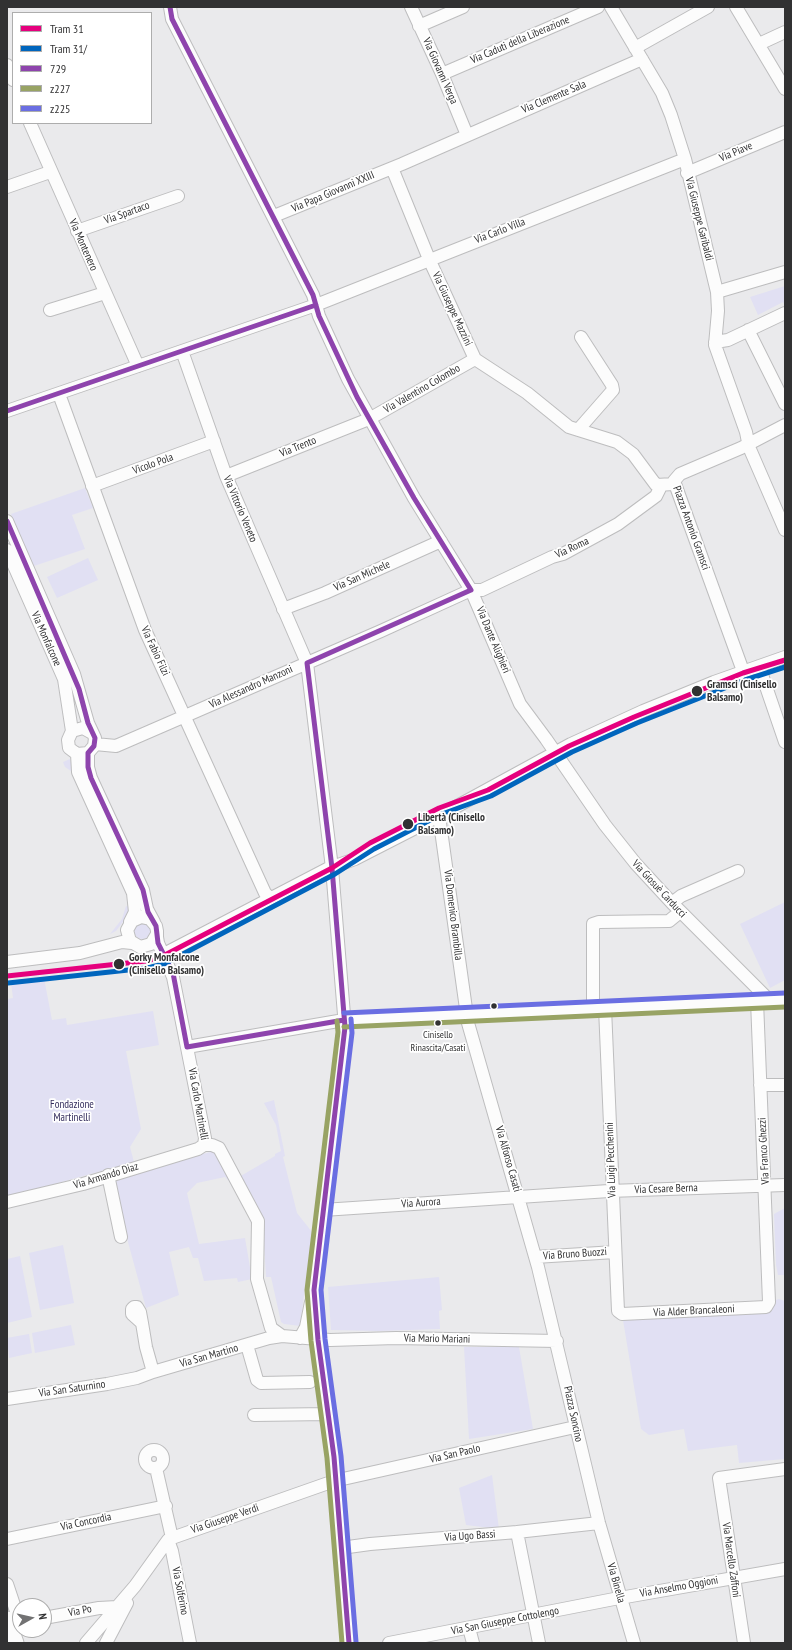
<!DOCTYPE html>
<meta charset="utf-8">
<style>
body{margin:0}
#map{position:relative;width:792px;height:1650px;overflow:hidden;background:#eaeaec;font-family:"PT Sans Narrow",sans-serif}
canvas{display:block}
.frame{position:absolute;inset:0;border:8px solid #313132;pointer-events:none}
.legend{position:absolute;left:12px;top:12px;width:140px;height:112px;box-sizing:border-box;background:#fff;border:1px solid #adadad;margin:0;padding:5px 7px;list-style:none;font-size:12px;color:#313132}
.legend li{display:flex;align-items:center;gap:8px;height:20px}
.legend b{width:20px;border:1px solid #adadad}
.north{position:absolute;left:12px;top:1598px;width:40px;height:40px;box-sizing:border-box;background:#fff;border:1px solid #adadad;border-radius:50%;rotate:82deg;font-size:11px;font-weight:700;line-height:16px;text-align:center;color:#313132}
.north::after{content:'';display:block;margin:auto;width:14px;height:18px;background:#727273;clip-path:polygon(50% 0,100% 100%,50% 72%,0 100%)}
</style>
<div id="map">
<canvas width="792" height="1650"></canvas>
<div class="frame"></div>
<ul class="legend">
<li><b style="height:5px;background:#e5007d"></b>Tram 31</li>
<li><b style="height:5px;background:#0065bd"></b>Tram 31/</li>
<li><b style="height:5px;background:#8e44ad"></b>729</li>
<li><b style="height:5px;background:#98a364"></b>z227</li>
<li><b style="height:5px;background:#6a6ee2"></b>z225</li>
</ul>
<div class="north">N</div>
</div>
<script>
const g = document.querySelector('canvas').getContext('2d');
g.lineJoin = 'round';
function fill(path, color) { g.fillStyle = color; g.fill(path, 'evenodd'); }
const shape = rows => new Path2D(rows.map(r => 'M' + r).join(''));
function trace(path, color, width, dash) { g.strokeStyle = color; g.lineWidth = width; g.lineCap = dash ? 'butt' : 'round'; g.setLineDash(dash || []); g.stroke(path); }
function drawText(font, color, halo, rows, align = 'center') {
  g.font = font + ' "PT Sans Narrow",sans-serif'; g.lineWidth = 3.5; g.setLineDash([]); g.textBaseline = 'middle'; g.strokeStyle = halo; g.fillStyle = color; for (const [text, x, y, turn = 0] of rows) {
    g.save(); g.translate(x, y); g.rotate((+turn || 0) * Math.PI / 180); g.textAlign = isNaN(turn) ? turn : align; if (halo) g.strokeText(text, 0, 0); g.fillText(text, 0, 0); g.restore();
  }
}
fill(shape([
 [785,286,785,306,783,302,758,315,750,297],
 [85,488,93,508,72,515,85,549,34,566,11,514],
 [88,558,98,580,57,598,47,577],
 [70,759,74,773,65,767,63,762],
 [785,902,785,980,770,988,740,924],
 [126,906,130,907,129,914,116,931,110,934,122,919],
 '134 931a8 8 0 1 1 16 0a8 8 0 1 1-16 0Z',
 [44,978,52,1020,66,1018,67,1025,153,1011,159,1045,126,1051,141,1129,130,1147,134,1162,7,1197,7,999,13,998,11,982],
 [274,1100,285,1156,283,1157,297,1213,312,1232,300,1326,284,1324,281,1322,271,1277,266,1277,263,1223,239,1177,275,1156,275,1154,281,1151,276,1125,264,1103],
 [215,1151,234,1182,231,1183,225,1177,197,1183,187,1193,199,1244,245,1238,252,1279,238,1282,237,1278,204,1281,198,1258,193,1258,189,1247,169,1252,179,1295,146,1308,110,1176],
 [785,1208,785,1275,778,1275,776,1265,774,1214],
 [63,1245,74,1303,40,1310,29,1253],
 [20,1256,32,1317,7,1323,7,1259],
 [439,1277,442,1310,439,1311,440,1329,378,1331,331,1330,328,1287],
 [779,1299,785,1301,785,1459,739,1463,737,1445,688,1451,684,1429,649,1435,641,1429,622,1314,763,1304],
 [71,1325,75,1345,35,1353,32,1333],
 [29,1334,32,1353,9,1358,7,1338],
 [464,1347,519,1347,533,1429,469,1439],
 [492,1475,499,1529,466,1525,459,1488]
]), '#e1e0f3');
const minor = shape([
 [170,7,172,19,313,295,319,316,348,379,414,498,471,590,520,704,546,739,605,825,636,864,672,903,769,1000],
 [411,7,442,74,467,135],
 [611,7,662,93,671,115,685,159,717,292,718,311,715,345,746,432,749,447,785,530],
 [736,7,785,89],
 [419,26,463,7],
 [759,44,785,32],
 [635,48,708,7],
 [7,65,13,80],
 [442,74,598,7],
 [30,123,138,366],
 [392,168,429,259,475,359,527,393,569,427,617,442,633,454,656,485,674,484],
 [687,173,785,132],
 [7,187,50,172],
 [274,216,402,164,642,59],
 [77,231,178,196],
 [717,292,785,272],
 [50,310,105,293],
 [748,330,785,404],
 [715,342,728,340,785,313],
 [182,351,226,476,307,663,332,868,345,1027,314,1290,318,1340,334,1457,349,1643],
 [59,394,145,630,265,893,269,897,273,897],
 [7,411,316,305,685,159],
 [578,430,613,390,612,385,581,337],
 [226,476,369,419,475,359],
 [92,486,214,441],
 [7,521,74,674,88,723,95,738,94,746,88,753,77,754,69,748,68,740,72,731,83,728,92,733],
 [7,550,64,679,72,731],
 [283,609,325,593,441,541],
 [759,666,785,742],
 [743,671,674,481,680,474,741,448,785,425],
 [95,744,116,746,381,631,471,590,482,590,552,557,563,554,618,524,656,496,661,486],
 [88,753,88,767,91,778,143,890,147,909,154,922],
 [77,754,78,772,133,893,135,912,130,922],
 [439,816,468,1023,538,1267,599,1523,634,1643],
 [672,903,681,896,738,871],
 [157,934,151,944,140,947,130,941,127,930,132,921,141,917,150,919,156,926,157,931,157,937,158,943,173,977,205,1138,204,1145],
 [164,954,327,869,355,859,439,816,571,744,643,711,714,682,785,657],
 [7,962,80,953,122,942,132,943],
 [605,1008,618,1311,622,1314,766,1307,769,1302,757,1001],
 [593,1009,593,924,599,922,669,921,680,912],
 [187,1047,344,1020,785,1000],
 [760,1085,785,1085],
 [204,1145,212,1145,219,1148,258,1221,257,1279,271,1328,282,1336],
 [108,1175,121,1237],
 [7,1202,83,1184,198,1149,204,1145],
 [323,1210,609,1191,785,1185],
 [535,1257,615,1252],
 [142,1323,132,1314,132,1309,134,1307,137,1307,140,1312,142,1323,146,1347,153,1372],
 [300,1338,306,1327,311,1302],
 [247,1345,257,1380,261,1383,310,1382],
 [7,1399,107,1384,137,1378,153,1372,269,1338,282,1336,330,1340,396,1338,557,1341],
 [254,1415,328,1414],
 '145 1459a9 9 0 1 1 18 0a9 9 0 1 1-18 0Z',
 [156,1468,172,1538],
 [517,1532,539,1643],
 [7,1539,166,1506],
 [168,1540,172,1551,190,1643],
 [341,1548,370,1544,517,1532,599,1523],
 [7,1584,20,1623],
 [44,1618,99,1608,117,1607],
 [469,1628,473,1643],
 [86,1643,135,1586,168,1540,172,1538,334,1481,575,1427],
 [106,1643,127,1603],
 [389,1643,614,1599,785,1569],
 [744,1643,719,1478,785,1469]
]);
const highway = shape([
 [7,1620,15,1643]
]);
trace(minor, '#bdbdbe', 14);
trace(highway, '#bdbdbe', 19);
trace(minor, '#fcfcfc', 12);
trace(highway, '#fcfcfc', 17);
trace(shape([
 [170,7,172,19,313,295,319,316,357,397,414,498,471,590,307,663,332,868,345,1027,314,1290,318,1340,334,1457,349,1643],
 [7,411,316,305],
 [7,521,79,689,88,723,95,738,94,746,88,753,88,767,91,778,143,890,148,912,156,926,158,943,173,973,187,1047,344,1020]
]), '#8e44ad', 5);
trace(shape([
 [337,1021,338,1032,307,1290,311,1341,327,1458,342,1643],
 [344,1027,785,1007]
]), '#98a364', 5);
trace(shape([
 [344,1013,785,993],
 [351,1019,352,1033,321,1290,325,1339,341,1456,356,1642]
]), '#6a6ee2', 5);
trace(shape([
 [7,976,146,961,161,957,332,868,370,843,439,808,488,790,569,746,634,717,743,673,785,660]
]), '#e5007d', 5);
trace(shape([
 [8,983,147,968,164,964,335,874,374,849,442,814,491,796,572,752,637,723,745,680,785,667]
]), '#0065bd', 5);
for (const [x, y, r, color] of [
 [697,691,6,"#313132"],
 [408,824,6,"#313132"],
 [119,964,6,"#313132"],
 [494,1006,3.5,"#313132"],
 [438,1023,3.5,"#313132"]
]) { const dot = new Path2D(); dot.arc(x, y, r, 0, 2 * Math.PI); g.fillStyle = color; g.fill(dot); trace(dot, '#fff', 1.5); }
drawText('10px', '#313132', '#fff', [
 ["Cinisello",438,1035],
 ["Rinascita/Casati",438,1048]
]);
drawText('11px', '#313132', '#fff', [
 ["Via Caduti della Liberazione",520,40,-23],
 ["Via Giovanni Verga",440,71,66],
 ["Via Clemente Sala",554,97,-23],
 ["Via Piave",736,152,-23],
 ["Via Papa Giovanni XXIII",333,192,-23],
 ["Via Spartaco",127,213,-20],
 ["Via Giuseppe Garibaldi",699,219,76],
 ["Via Carlo Villa",500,231,-21],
 ["Via Montenero",83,245,66],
 ["Via Giuseppe Mazzini",452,309,65],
 ["Via Valentino Colombo",422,389,-30],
 ["Via Trento",298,447,-22],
 ["Vicolo Pola",153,464,-20],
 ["Via Vittorio Veneto",240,509,67],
 ["Piazza Antonio Gramsci",691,528,70],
 ["Via Roma",572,548,-25],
 ["Via San Michele",362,576,-24],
 ["Via Monfalcone",46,639,66],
 ["Via Dante Alighieri",493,640,67],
 ["Via Fabio Filzi",155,651,65],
 ["Via Alessandro Manzoni",251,687,-24],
 ["Via Giosuè Carducci",659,889,47],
 ["Via Domenico Brambilla",453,915,83],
 ["Via Carlo Martinelli",198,1104,80],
 ["Via Franco Ghezzi",764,1151,-93],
 ["Via Alfonso Casati",508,1159,74],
 ["Via Luigi Pecchenini",611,1160,-92],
 ["Via Armando Diaz",106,1176,-17],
 ["Via Cesare Berna",666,1189,-2],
 ["Via Aurora",421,1203,-4],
 ["Via Bruno Buozzi",575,1254,-4],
 ["Via Alder Brancaleoni",694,1311,-3],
 ["Via Mario Mariani",437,1339,1],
 ["Via San Martino",209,1356,-16],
 ["Via San Saturnino",72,1389,-8],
 ["Piazza Soncino",573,1414,78],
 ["Via San Paolo",455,1454,-13],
 ["Via Giuseppe Verdi",225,1519,-19],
 ["Via Concordia",86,1522,-12],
 ["Via Ugo Bassi",470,1536,-4],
 ["Via Marcello Zaffoni",731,1560,82],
 ["Via Binella",616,1583,74],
 ["Via Anselmo Oggioni",679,1587,-10],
 ["Via Solferino",180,1591,79],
 ["Via Po",80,1611,-11],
 ["Via San Giuseppe Cottolengo",505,1621,-11]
]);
drawText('bold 11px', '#313132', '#fff', [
 ["Gramsci (Cinisello",707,685],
 ["Balsamo)",707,698],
 ["Libertà (Cinisello",418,818],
 ["Balsamo)",418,831],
 ["Gorky Monfalcone",129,958],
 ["(Cinisello Balsamo)",129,971]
], 'left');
drawText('11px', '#342d5c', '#fff', [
 ["Fondazione",72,1105],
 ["Martinelli",72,1118]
]);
</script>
